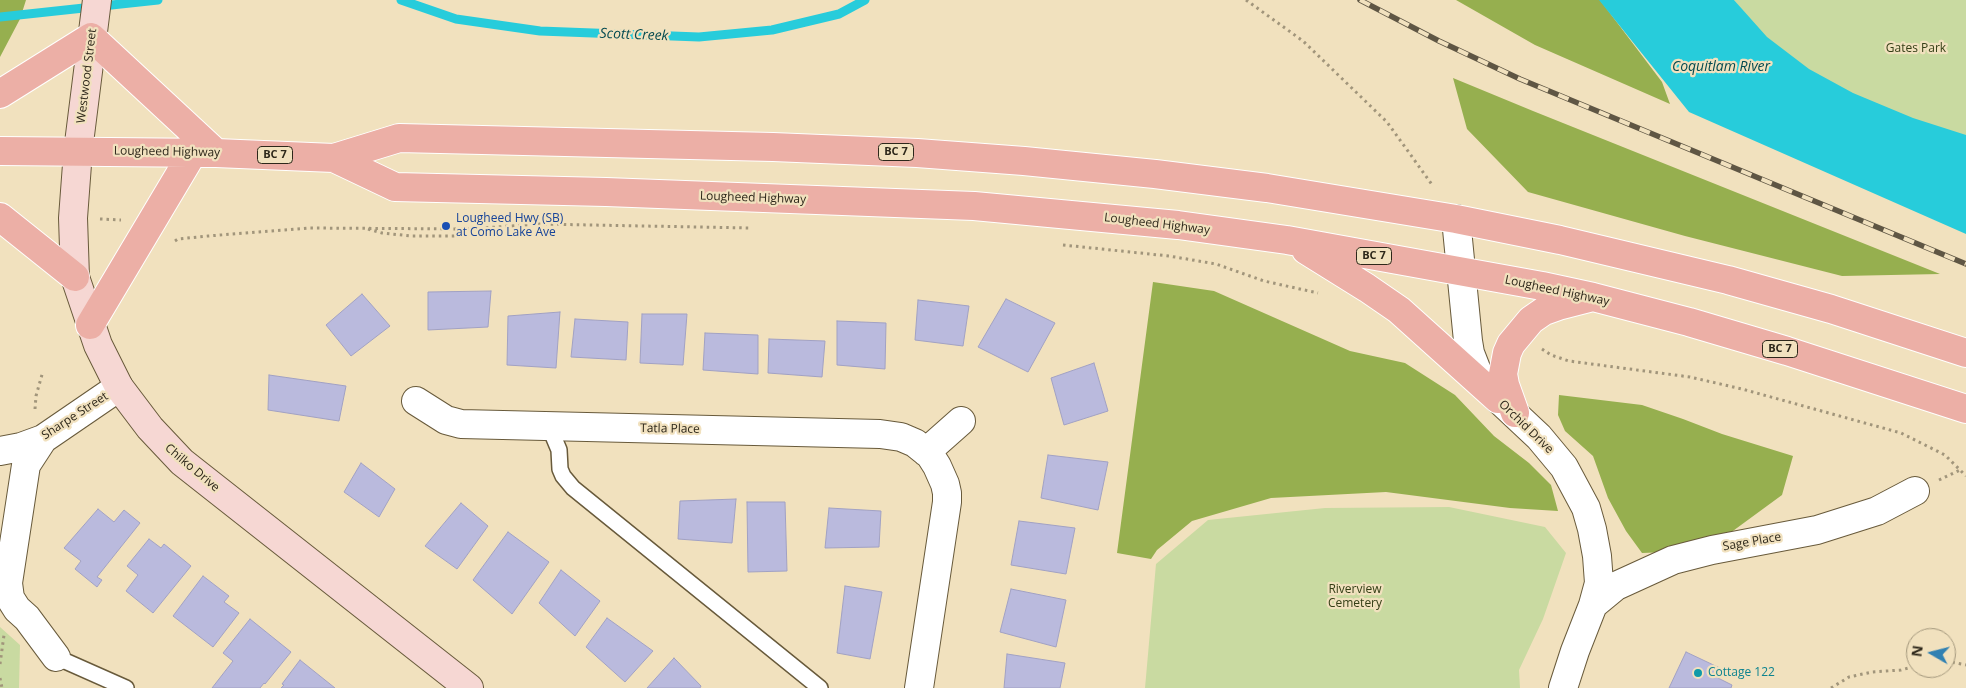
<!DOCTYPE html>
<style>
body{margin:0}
#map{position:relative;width:1966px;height:688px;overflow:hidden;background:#f1e1be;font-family:"Open Sans",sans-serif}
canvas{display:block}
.north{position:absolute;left:1906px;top:628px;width:50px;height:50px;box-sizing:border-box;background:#f1e1be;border:1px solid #a3977c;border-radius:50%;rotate:278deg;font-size:14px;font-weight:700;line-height:20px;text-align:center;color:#2d271a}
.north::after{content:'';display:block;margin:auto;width:18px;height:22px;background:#3181b2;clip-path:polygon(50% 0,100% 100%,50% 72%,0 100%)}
</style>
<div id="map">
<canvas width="1966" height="688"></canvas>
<div class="north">N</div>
</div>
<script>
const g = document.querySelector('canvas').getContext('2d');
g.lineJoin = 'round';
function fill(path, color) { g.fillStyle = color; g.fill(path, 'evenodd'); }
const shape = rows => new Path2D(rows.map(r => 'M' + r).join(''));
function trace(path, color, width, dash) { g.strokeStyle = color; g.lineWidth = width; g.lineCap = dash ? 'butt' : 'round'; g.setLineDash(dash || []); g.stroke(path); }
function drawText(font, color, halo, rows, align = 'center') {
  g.font = font + ' "Open Sans",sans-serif'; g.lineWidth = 4.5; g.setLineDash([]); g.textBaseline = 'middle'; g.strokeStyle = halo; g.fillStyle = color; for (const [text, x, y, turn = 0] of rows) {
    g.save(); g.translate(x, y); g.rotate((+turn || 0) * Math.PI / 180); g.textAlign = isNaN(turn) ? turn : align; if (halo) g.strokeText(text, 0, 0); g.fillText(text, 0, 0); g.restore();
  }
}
fill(shape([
 [1734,0,1966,0,1966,150,1825,88,1768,41],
 [1449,507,1545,527,1566,553,1543,619,1519,670,1520,688,1145,688,1156,564,1208,520,1325,508],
 [0,627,20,645,19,688,0,688]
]), '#c9daa1');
fill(shape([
 [0,0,26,0,20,19,0,57],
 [1456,0,1600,0,1662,82,1670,104,1535,45],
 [1453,78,1533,111,1940,274,1842,276,1685,236,1528,192,1467,129],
 [1153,282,1214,291,1350,351,1405,363,1455,395,1494,436,1529,463,1551,485,1558,511,1510,508,1386,492,1271,498,1192,521,1157,550,1151,559,1117,553],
 [1559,395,1642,405,1683,419,1722,434,1793,456,1782,495,1726,536,1668,552,1642,553,1626,531,1608,498,1593,456,1565,431,1558,415]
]), '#96af4f');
fill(shape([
 [1599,0,1734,0,1767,37,1809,69,1853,93,1913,118,1966,135,1966,234,1689,112]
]), '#27ccdb');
trace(shape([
 [401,0,456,19,540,31,699,37,772,30,839,14,865,0],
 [0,17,158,0]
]), '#27ccdb', 9);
const building = shape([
 [491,291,488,327,428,330,428,292,491,291],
 [362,294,390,326,351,356,326,325,362,294],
 [1006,299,1055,323,1028,372,978,347,1006,299],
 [918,300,969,306,963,346,915,340,918,300],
 [560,312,556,368,507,365,508,316,560,312],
 [642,314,687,314,683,365,640,363,642,314],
 [575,319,628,322,626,360,571,357,575,319],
 [837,321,886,323,885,369,837,365,837,321],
 [705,333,758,335,758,374,703,370,705,333],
 [769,339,825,341,822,377,768,373,769,339],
 [1094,363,1108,411,1064,425,1051,378,1094,363],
 [269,375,346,386,339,421,268,410,269,375],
 [1048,455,1108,462,1098,510,1041,498,1048,455],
 [361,463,395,489,379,517,344,492,361,463],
 [736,499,732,543,678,539,680,501,736,499],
 [747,502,785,502,787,571,748,572,747,502],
 [461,503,488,526,457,569,425,546,461,503],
 [829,508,881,511,879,547,825,548,829,508],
 [98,509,114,522,124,510,140,523,97,577,102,580,97,587,75,569,81,561,64,548,98,509],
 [1019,521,1075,528,1066,574,1011,565,1019,521],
 [508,532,549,562,512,614,473,580,508,532],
 [149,539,161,548,164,544,191,566,153,613,126,591,138,575,127,566,149,539],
 [561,570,600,601,575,636,539,603,561,570],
 [203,576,229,596,224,602,239,613,213,647,173,616,203,576],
 [845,586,882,592,870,659,837,653,845,586],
 [1011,589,1066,600,1056,647,1000,632,1011,589],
 [607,618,653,651,625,682,586,647,607,618],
 [250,619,291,652,265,684,264,683,260,688,212,688,233,661,223,653,250,619],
 [1686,652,1722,669,1718,678,1732,685,1731,688,1669,688,1686,652],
 [1007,654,1065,663,1060,688,1004,688,1007,654],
 [674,658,701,686,700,688,647,688,674,658],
 [300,660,335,688,281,688,284,685,282,684,300,660]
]);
fill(building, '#babadd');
trace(building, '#a1a1c3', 1);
const lane = shape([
 [549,426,559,450,560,469,563,476,573,488,820,688],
 [56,657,126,688]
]);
const street = shape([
 [1456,219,1468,341,1470,353,1477,371,1491,392,1539,437,1564,467,1586,508,1592,529,1597,556,1599,583,1593,605,1575,651,1563,688],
 [416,401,446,420,461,424,880,434,901,437,915,443,930,455,937,466,945,484,947,493,947,502,919,688],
 [43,439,26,465,8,583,10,598,17,609,27,618,56,657],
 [0,451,21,447,43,439,119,387],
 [926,452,961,421],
 [1593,605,1616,586,1673,560,1712,550,1817,530,1877,511,1915,491]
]);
const secondary = shape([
 [97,0,78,151,73,218,75,277,98,345,119,387,150,428,182,462,469,688]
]);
const primary = shape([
 [0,94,91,37,216,153],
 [0,151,216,153,334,158,399,138,773,147,917,153,1024,161,1155,174,1267,188,1456,219,1560,240,1728,280,1831,309,1966,353],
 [334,158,395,187,606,192,974,206,1178,225,1287,240,1542,286,1593,297,1689,322,1787,351,1966,409],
 [0,217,75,277],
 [1306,250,1367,288,1399,310,1498,399],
 [90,325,192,154],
 [1515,413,1505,385,1503,374,1507,353,1511,344,1531,320,1544,311,1558,306,1589,298]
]);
trace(lane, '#685a3b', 18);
trace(street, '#685a3b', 30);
trace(secondary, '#685a3b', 30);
trace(primary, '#fff', 30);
trace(shape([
 [1246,0,1303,41,1387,122,1433,186],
 [100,219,121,220],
 [368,229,382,233,411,236,457,236,469,229],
 [175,241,178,239,208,236,309,228,469,229,538,224,750,228],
 [1063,245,1169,256,1216,264,1264,281,1318,293],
 [1542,349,1551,355,1569,361,1690,377,1742,389,1901,433,1945,455,1966,476],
 [35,409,36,396,43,371],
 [1939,480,1960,470],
 [1946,661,1966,665],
 [0,664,4,635],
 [0,678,2,688],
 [1831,688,1849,677,1872,672,1901,670,1916,666]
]), '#a1957b', 3, [2.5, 4]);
trace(lane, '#fff', 15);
trace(street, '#fff', 28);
trace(secondary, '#f6d7d3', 28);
trace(primary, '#ecafa6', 28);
const rail = shape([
 [1360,0,1439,41,1520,79,1966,264]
]);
trace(rail, '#5f5644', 5.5);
trace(rail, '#f1e1be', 4, [11]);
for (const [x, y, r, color] of [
 [446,226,5,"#1a4fb4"],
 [1698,673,5,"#0f9aa8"]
]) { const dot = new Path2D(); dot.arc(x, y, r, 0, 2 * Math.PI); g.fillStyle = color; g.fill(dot); trace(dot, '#f1e1be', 2); }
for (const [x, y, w] of [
 [896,152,35],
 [275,155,35],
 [1374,256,35],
 [1780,349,35]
]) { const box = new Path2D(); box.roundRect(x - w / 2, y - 8.5, w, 17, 4); g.fillStyle = '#f1e1be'; g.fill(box); trace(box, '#2d271a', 1); }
drawText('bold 11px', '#2d271a', null, [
 ["BC 7",896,152],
 ["BC 7",275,155],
 ["BC 7",1374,256],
 ["BC 7",1780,349]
]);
drawText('12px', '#343e16', '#f1e1be', [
 ["Gates Park",1916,49],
 ["Riverview",1355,590],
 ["Cemetery",1355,604]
]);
drawText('12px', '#2d271a', '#f1e1be', [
 ["Westwood Street",87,76,-83],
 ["Lougheed Highway",167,152,1],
 ["Lougheed Highway",753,198,2],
 ["Lougheed Highway",1157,224,7],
 ["Lougheed Highway",1557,291,12],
 ["Sharpe Street",75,416,-33],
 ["Orchid Drive",1526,427,44],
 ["Tatla Place",670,429,1],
 ["Chilko Drive",192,468,40],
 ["Sage Place",1752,542,-10]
]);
drawText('12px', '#164399', '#f1e1be', [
 ["Lougheed Hwy (SB)",456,219],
 ["at Como Lake Ave",456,233]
], 'left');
drawText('12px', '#0d838f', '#f1e1be', [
 ["Cottage 122",1708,673]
], 'left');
drawText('italic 14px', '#044a50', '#f1e1be', [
 ["Scott Creek",634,35,2],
 ["Coquitlam River",1721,67]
]);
</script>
